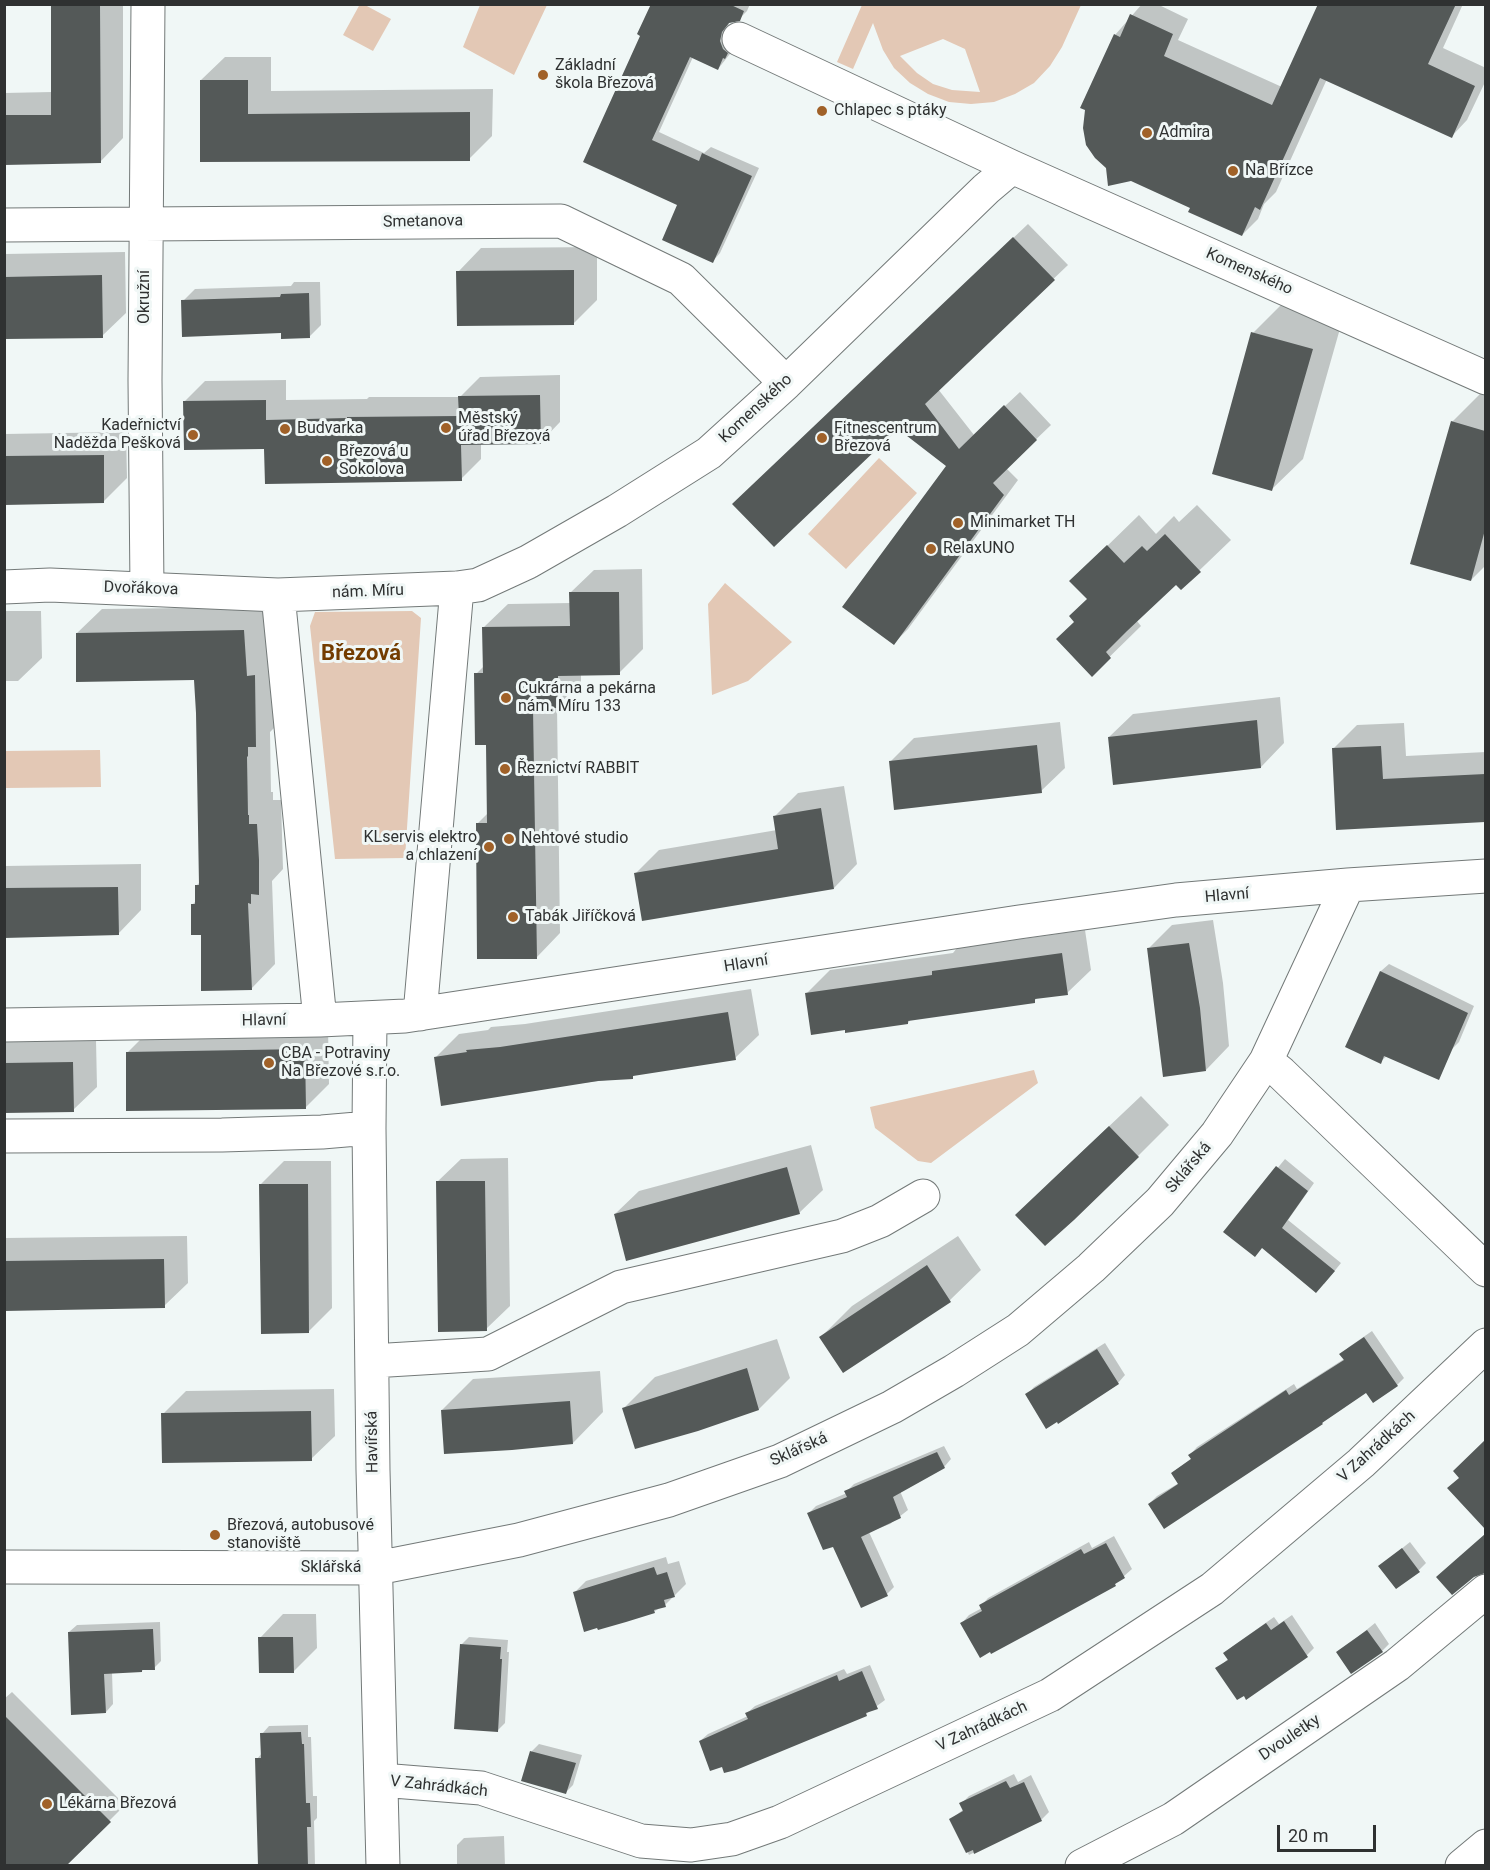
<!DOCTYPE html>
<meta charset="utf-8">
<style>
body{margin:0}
#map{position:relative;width:1490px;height:1870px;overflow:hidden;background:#f0f7f6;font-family:Roboto,sans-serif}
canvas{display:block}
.frame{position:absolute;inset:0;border:6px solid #2f3131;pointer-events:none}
.scale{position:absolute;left:1277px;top:1825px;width:99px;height:27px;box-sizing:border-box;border:3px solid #2f3131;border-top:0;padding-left:8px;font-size:18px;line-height:21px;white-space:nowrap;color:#2f3131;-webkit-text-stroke:4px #f0f7f6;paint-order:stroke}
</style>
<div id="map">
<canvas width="1490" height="1870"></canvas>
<div class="frame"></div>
<div class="scale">20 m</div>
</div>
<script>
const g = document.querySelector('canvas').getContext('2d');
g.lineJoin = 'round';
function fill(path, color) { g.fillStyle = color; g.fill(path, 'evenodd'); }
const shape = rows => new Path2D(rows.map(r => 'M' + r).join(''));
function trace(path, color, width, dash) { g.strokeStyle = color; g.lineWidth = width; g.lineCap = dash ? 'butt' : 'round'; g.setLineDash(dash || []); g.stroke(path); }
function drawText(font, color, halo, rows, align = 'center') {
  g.font = font + ' Roboto,sans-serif'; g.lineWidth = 6; g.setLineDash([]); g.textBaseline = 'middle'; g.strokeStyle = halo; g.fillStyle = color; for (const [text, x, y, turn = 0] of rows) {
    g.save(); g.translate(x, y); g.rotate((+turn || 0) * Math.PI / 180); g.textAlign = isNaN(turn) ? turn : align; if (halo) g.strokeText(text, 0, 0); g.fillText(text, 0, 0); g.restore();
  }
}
fill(shape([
 [360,4,365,5,391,19,373,51,343,35],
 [480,5,547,5,514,75,463,47],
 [862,5,862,4,1081,5,1062,47,1050,66,1034,83,1015,94,994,102,971,104,949,102,928,94,910,83,894,68,883,50,873,23,853,69,837,62],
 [943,39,965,49,980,92,952,90,933,84,917,73,900,56],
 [879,458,917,493,846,569,808,534],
 [725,583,792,642,748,681,712,695,708,604],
 [412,611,421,618,405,858,335,859,310,626,315,612],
 [100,750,101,787,6,788,5,751],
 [1034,1070,1038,1083,931,1163,918,1161,875,1128,870,1107]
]), '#e3c8b5');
fill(shape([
 [52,4,123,4,123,138,100,162,4,162,4,93,52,92],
 [653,4,750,4,747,11,739,19,729,23,727,33,733,50,718,69,693,57,659,132,704,153,711,147,759,168,720,253,713,261,679,205,585,161,642,35],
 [1142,4,1157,4,1188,19,1178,40,1282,87,1319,4,1463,4,1443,48,1486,68,1486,80,1467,120,1452,136,1327,79,1276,192,1264,204,1258,219,1242,235,1192,207,1115,35],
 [225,57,271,57,271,91,493,89,492,136,469,159,201,161,201,80],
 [1028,224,1068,265,938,389,974,435,1020,392,1051,425,1006,468,1018,480,908,629,894,643,948,465,898,428,748,490],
 [597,247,597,300,574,323,458,272,481,248],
 [125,252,126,313,102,336,4,338,4,254],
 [294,282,320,282,321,325,309,337,282,332,183,301,195,289,291,286],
 [1284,302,1343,318,1303,459,1272,489,1253,333],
 [560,375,560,422,540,443,481,443,481,459,461,479,265,447,184,402,205,381,286,380,286,400,367,399,369,397,460,397,480,377],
 [1483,391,1486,392,1486,565,1471,580,1452,422],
 [126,432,127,478,103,502,4,503,4,434],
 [1197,505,1231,540,1181,588,1176,583,1137,621,1141,626,1092,674,1076,622,1088,599,1102,551,1139,515,1156,534,1174,516,1179,522],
 [642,569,643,649,619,673,581,674,581,683,557,706,560,933,537,957,477,824,488,813,488,743,476,674,485,665,484,627,508,604,571,603,570,593,594,570],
 [268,607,280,722,270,732,271,792,273,792,273,800,281,800,283,869,272,881,275,964,251,989,203,933,192,905,197,900,197,885,200,882,198,713,195,679,77,633,102,609],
 [4,611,41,611,42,658,18,681,4,681],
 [1280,697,1284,743,1261,767,1109,737,1133,714],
 [1060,722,1065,768,1041,791,890,762,914,738],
 [1404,723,1406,756,1486,752,1486,821,1338,829,1333,749,1357,725],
 [844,786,857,864,834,888,635,874,659,850,777,830,775,816,798,793],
 [141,864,141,910,118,934,4,936,4,866],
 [1213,920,1223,983,1229,1046,1206,1070,1148,949,1172,925],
 [1085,930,1091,970,1067,993,1038,997,1034,1001,911,1019,908,1023,846,1028,807,993,830,970,953,953,957,948],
 [1389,964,1474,1006,1459,1042,1452,1049,1388,1055,1380,1062,1347,1046,1381,971],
 [751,989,759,1035,735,1058,636,1074,632,1077,558,1086,435,1058,459,1034,488,1030,491,1027,525,1024],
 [328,1026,329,1084,306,1107,127,1053,151,1029],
 [96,1040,97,1087,73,1110,4,1111,4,1041],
 [1141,1096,1169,1125,1138,1156,1048,1184],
 [811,1145,823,1190,799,1213,615,1214,639,1191],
 [508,1158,510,1306,486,1329,437,1182,461,1159],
 [1285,1159,1314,1183,1288,1220,1341,1263,1324,1284,1263,1247,1225,1232],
 [284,1161,331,1161,332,1308,309,1331,260,1185],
 [187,1236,188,1283,164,1306,4,1308,4,1238],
 [958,1236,981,1270,950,1300,844,1371,821,1337,852,1306],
 [1372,1331,1404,1378,1397,1385,1367,1391,1329,1416,1322,1423,1149,1504,1157,1496,1179,1483,1172,1473,1192,1458,1190,1455,1197,1447,1294,1384,1297,1389,1344,1359,1341,1354,1349,1347],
 [777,1339,790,1378,759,1409,698,1429,624,1408,655,1377],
 [1105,1343,1125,1375,1118,1383,1027,1395,1034,1387],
 [600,1371,603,1412,573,1443,442,1410,473,1379],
 [334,1389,335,1436,311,1459,163,1414,186,1391],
 [1486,1442,1486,1509,1477,1518,1460,1478,1455,1471],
 [944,1446,951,1459,944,1467,900,1491,908,1510,890,1524,869,1532,894,1587,887,1594,833,1545,809,1513,816,1506,847,1493,846,1492,854,1484],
 [1114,1536,1132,1569,1115,1584,962,1623,969,1615,982,1608,981,1606,988,1598,1089,1542,1092,1548],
 [1410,1542,1426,1563,1419,1570,1380,1566],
 [666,1557,668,1564,679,1561,686,1584,665,1605,655,1611,599,1629,574,1593,586,1581],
 [283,1614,316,1614,317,1648,293,1672,260,1638],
 [1292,1615,1314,1648,1307,1655,1246,1698,1217,1669,1229,1658,1225,1653,1233,1646,1274,1617,1279,1624],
 [160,1622,161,1661,154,1668,144,1669,142,1671,112,1672,113,1704,106,1712,69,1632,77,1625],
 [1375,1623,1389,1644,1382,1651,1338,1653],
 [469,1637,508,1640,507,1652,509,1652,505,1723,497,1731,461,1645],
 [870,1665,885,1700,866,1714,722,1765,700,1741,708,1734,748,1716,747,1713,755,1706,844,1669,847,1674],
 [12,1692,125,1805,64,1866,4,1820,4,1699],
 [308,1725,308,1737,311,1737,313,1796,317,1796,317,1818,314,1821,315,1866,260,1866,257,1759,262,1753,262,1734,269,1726],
 [539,1744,582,1755,573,1785,566,1792,523,1780,532,1751],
 [1014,1774,1018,1782,1031,1775,1049,1812,1042,1819,969,1855,951,1819,964,1809,961,1804,969,1796],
 [504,1836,505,1866,457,1866,457,1845,464,1838]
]), '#0003');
fill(shape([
 [51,4,100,4,101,163,4,165,4,115,51,115],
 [651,4,729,4,744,11,740,21,729,23,722,32,720,41,723,49,728,53,725,59,723,58,718,70,690,57,652,140,699,161,702,153,752,176,713,263,662,240,677,205,583,162,640,36,637,34],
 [1318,4,1456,4,1428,64,1475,86,1452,138,1320,78,1260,210,1255,207,1242,236,1188,212,1190,208,1131,181,1108,186,1106,168,1095,158,1086,145,1083,128,1085,110,1080,108,1114,34,1120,37,1130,14,1173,34,1164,56,1272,105],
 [200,80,248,80,248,114,470,112,470,161,200,162],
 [1013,237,1055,280,925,404,959,449,1004,405,1037,440,993,483,1004,495,894,645,842,607,946,466,898,429,774,547,732,504],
 [574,270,574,325,457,326,456,271],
 [102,275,103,338,4,339,4,277],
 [309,293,310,338,281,339,281,333,182,337,181,300,280,297,281,294],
 [1251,332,1313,349,1272,491,1212,474],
 [540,395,541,444,461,445,462,481,265,484,264,449,184,450,183,401,266,400,266,420,347,418,347,417,459,416,458,396],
 [1451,421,1485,431,1485,530,1471,581,1410,564],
 [104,455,104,503,4,505,4,456],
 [1165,534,1201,572,1181,590,1176,585,1127,631,1106,652,1111,658,1092,677,1056,639,1074,622,1069,616,1087,599,1069,581,1107,545,1124,563,1142,546,1147,551],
 [569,592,619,592,620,675,558,676,558,708,533,708,537,959,477,959,476,823,487,823,486,745,475,745,474,673,483,673,482,627,570,626],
 [244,630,247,676,255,675,256,747,248,747,248,756,247,757,248,815,249,815,249,824,257,824,259,860,259,895,251,894,251,904,248,903,252,990,201,991,201,935,191,935,191,904,195,904,195,885,199,885,196,713,194,680,76,682,76,633],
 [1257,720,1261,768,1113,785,1108,737],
 [1037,745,1042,793,894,810,889,761],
 [1381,746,1383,779,1485,774,1485,822,1336,830,1332,748],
 [821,808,834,889,642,921,634,873,778,849,773,816],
 [118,887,119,935,4,938,4,888],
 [1189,943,1200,1008,1206,1071,1163,1077,1147,948],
 [1062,953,1068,995,1035,999,1035,1003,908,1021,908,1024,845,1033,845,1030,811,1035,805,993,932,975,932,971],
 [1380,971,1468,1013,1439,1080,1384,1056,1381,1064,1345,1047],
 [728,1012,736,1060,633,1076,633,1079,598,1081,441,1106,434,1057,467,1052,466,1050,500,1047],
 [305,1049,306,1109,126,1111,126,1052],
 [73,1062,74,1112,4,1113,4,1063],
 [1109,1126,1139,1157,1074,1220,1045,1246,1015,1215],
 [1276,1166,1308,1191,1282,1228,1335,1271,1316,1293,1262,1248,1255,1257,1223,1232],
 [787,1167,800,1214,626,1261,614,1214],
 [436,1181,485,1181,487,1331,438,1332],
 [259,1184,308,1184,309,1333,261,1334],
 [164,1259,165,1308,4,1311,4,1261],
 [927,1265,951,1302,843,1373,819,1337],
 [1364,1337,1398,1386,1373,1403,1366,1393,1322,1423,1323,1424,1164,1529,1148,1504,1178,1484,1171,1473,1191,1459,1188,1455,1286,1390,1289,1395,1344,1360,1339,1354],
 [1097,1349,1119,1384,1058,1424,1057,1422,1046,1429,1025,1394],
 [747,1368,759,1410,698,1431,635,1449,622,1408],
 [570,1401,573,1444,512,1450,444,1454,441,1410],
 [311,1411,312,1461,162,1463,161,1413],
 [1485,1440,1485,1529,1447,1488,1459,1478,1453,1471],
 [937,1452,945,1468,893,1497,901,1518,861,1537,888,1596,861,1608,833,1547,823,1550,807,1513,847,1497,844,1491],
 [1485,1534,1485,1573,1474,1577,1452,1595,1436,1577],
 [1106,1543,1125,1578,1115,1584,1116,1586,1043,1626,991,1654,990,1652,980,1658,960,1623,982,1611,979,1605,1081,1549,1084,1554],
 [1402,1548,1420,1572,1396,1589,1378,1566],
 [654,1567,657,1575,667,1572,675,1597,664,1600,666,1607,654,1610,655,1613,626,1622,598,1630,597,1628,584,1632,573,1592],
 [1284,1621,1308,1657,1246,1700,1244,1696,1237,1700,1215,1668,1228,1660,1223,1653,1266,1623,1271,1630],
 [153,1629,155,1670,142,1670,142,1672,104,1674,106,1713,71,1715,68,1632],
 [1367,1630,1383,1652,1351,1674,1336,1652],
 [258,1637,293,1637,294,1673,259,1673],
 [460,1644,501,1647,500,1659,502,1659,498,1732,454,1729],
 [862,1671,878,1709,866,1713,867,1716,736,1770,724,1773,722,1767,710,1771,699,1741,748,1719,745,1713,837,1675,839,1681],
 [4,1715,111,1822,66,1866,4,1866],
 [301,1732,302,1744,304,1744,306,1803,310,1803,311,1827,307,1827,308,1866,258,1866,255,1758,261,1758,260,1733],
 [530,1751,576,1763,566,1794,521,1781],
 [1006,1781,1010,1788,1024,1782,1042,1821,974,1854,973,1850,966,1853,949,1819,963,1811,959,1803]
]), '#545958');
const street = shape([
 [739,39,1012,167,1486,378],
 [4,225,561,221,681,279,786,383],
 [4,587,50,585,278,595,457,588,478,585,528,562,617,511,709,453,786,383,986,189,1012,167],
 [147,589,145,380,148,4],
 [278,595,320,1020],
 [420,1014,457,588],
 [370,1018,369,1128,373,1470,383,1866],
 [4,1025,320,1020,405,1016,1019,922,1176,900,1348,885,1486,876],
 [1266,1061,1281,1073,1486,1270],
 [4,1136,222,1135,322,1132,369,1128],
 [372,1361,488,1354,621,1287,842,1236,880,1221,923,1196],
 [4,1567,377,1568,519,1540,669,1500,780,1461,892,1407,954,1371,1018,1330,1091,1268,1160,1202,1217,1134,1266,1061,1348,885],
 [381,1780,481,1788,641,1841,691,1845,732,1839,780,1822,1050,1695,1212,1589,1361,1463,1486,1345],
 [1082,1866,1173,1819,1397,1665,1486,1591],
 [1462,1866,1486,1846]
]);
trace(street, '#737978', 35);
trace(street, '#fff', 33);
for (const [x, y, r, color] of [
 [543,75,6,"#a06128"],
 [822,111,6,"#a06128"],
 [1147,133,6,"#a06128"],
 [1233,171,6,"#a06128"],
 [446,428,6,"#a06128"],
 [285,429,6,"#a06128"],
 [193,435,6,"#a06128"],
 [822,438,6,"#a06128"],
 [327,461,6,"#a06128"],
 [958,523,6,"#a06128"],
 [931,549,6,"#a06128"],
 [506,698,6,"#a06128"],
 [505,769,6,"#a06128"],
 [509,839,6,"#a06128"],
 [489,847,6,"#a06128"],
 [513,917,6,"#a06128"],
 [269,1063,6,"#a06128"],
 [215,1535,6,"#a06128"],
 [47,1804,6,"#a06128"]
]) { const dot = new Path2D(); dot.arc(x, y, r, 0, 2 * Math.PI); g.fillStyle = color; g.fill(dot); trace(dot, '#f0f7f6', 2); }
drawText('16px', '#2f3131', '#f0f7f6', [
 ["Základní",555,66],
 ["škola Březová",555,84],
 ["Chlapec s ptáky",834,111],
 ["Admira",1159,133],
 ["Na Břízce",1245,171],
 ["Městský",458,419],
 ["úřad Březová",458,437],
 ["Kadeřnictví",181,426,"right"],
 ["Naděžda Pešková",181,444,"right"],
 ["Budvarka",297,429],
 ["Fitnescentrum",834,429],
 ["Březová",834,447],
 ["Březová u",339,452],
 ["Sokolova",339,470],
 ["Minimarket TH",970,523],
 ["RelaxUNO",943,549],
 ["Cukrárna a pekárna",518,689],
 ["nám. Míru 133",518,707],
 ["Řeznictví RABBIT",517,769],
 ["KLservis elektro",477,838,"right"],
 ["a chlazení",477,856,"right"],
 ["Nehtové studio",521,839],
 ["Tabák Jiříčková",525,917],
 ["CBA - Potraviny",281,1054],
 ["Na Březové s.r.o.",281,1072],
 ["Březová, autobusové",227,1526],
 ["stanoviště",227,1544],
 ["Lékárna Březová",59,1804]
], 'left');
drawText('16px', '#2f3131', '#f0f7f6', [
 ["Smetanova",423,222,-1],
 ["Komenského",1249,272,24],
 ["Okružní",145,297,-90],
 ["Komenského",756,409,-43],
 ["Dvořákova",141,589,2],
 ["nám. Míru",368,592,-2],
 ["Hlavní",1227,896,-5],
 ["Hlavní",746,964,-9],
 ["Hlavní",264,1021,-1],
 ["Sklářská",1189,1168,-50],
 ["Havířská",373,1442,-91],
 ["V Zahrádkách",1377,1447,-42],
 ["Sklářská",799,1450,-24],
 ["Sklářská",331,1568],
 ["V Zahrádkách",982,1727,-25],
 ["Dvouletky",1290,1738,-34],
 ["V Zahrádkách",439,1787,6]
]);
drawText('bold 22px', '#733c00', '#f0f7f6', [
 ["Březová",361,654]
]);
</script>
